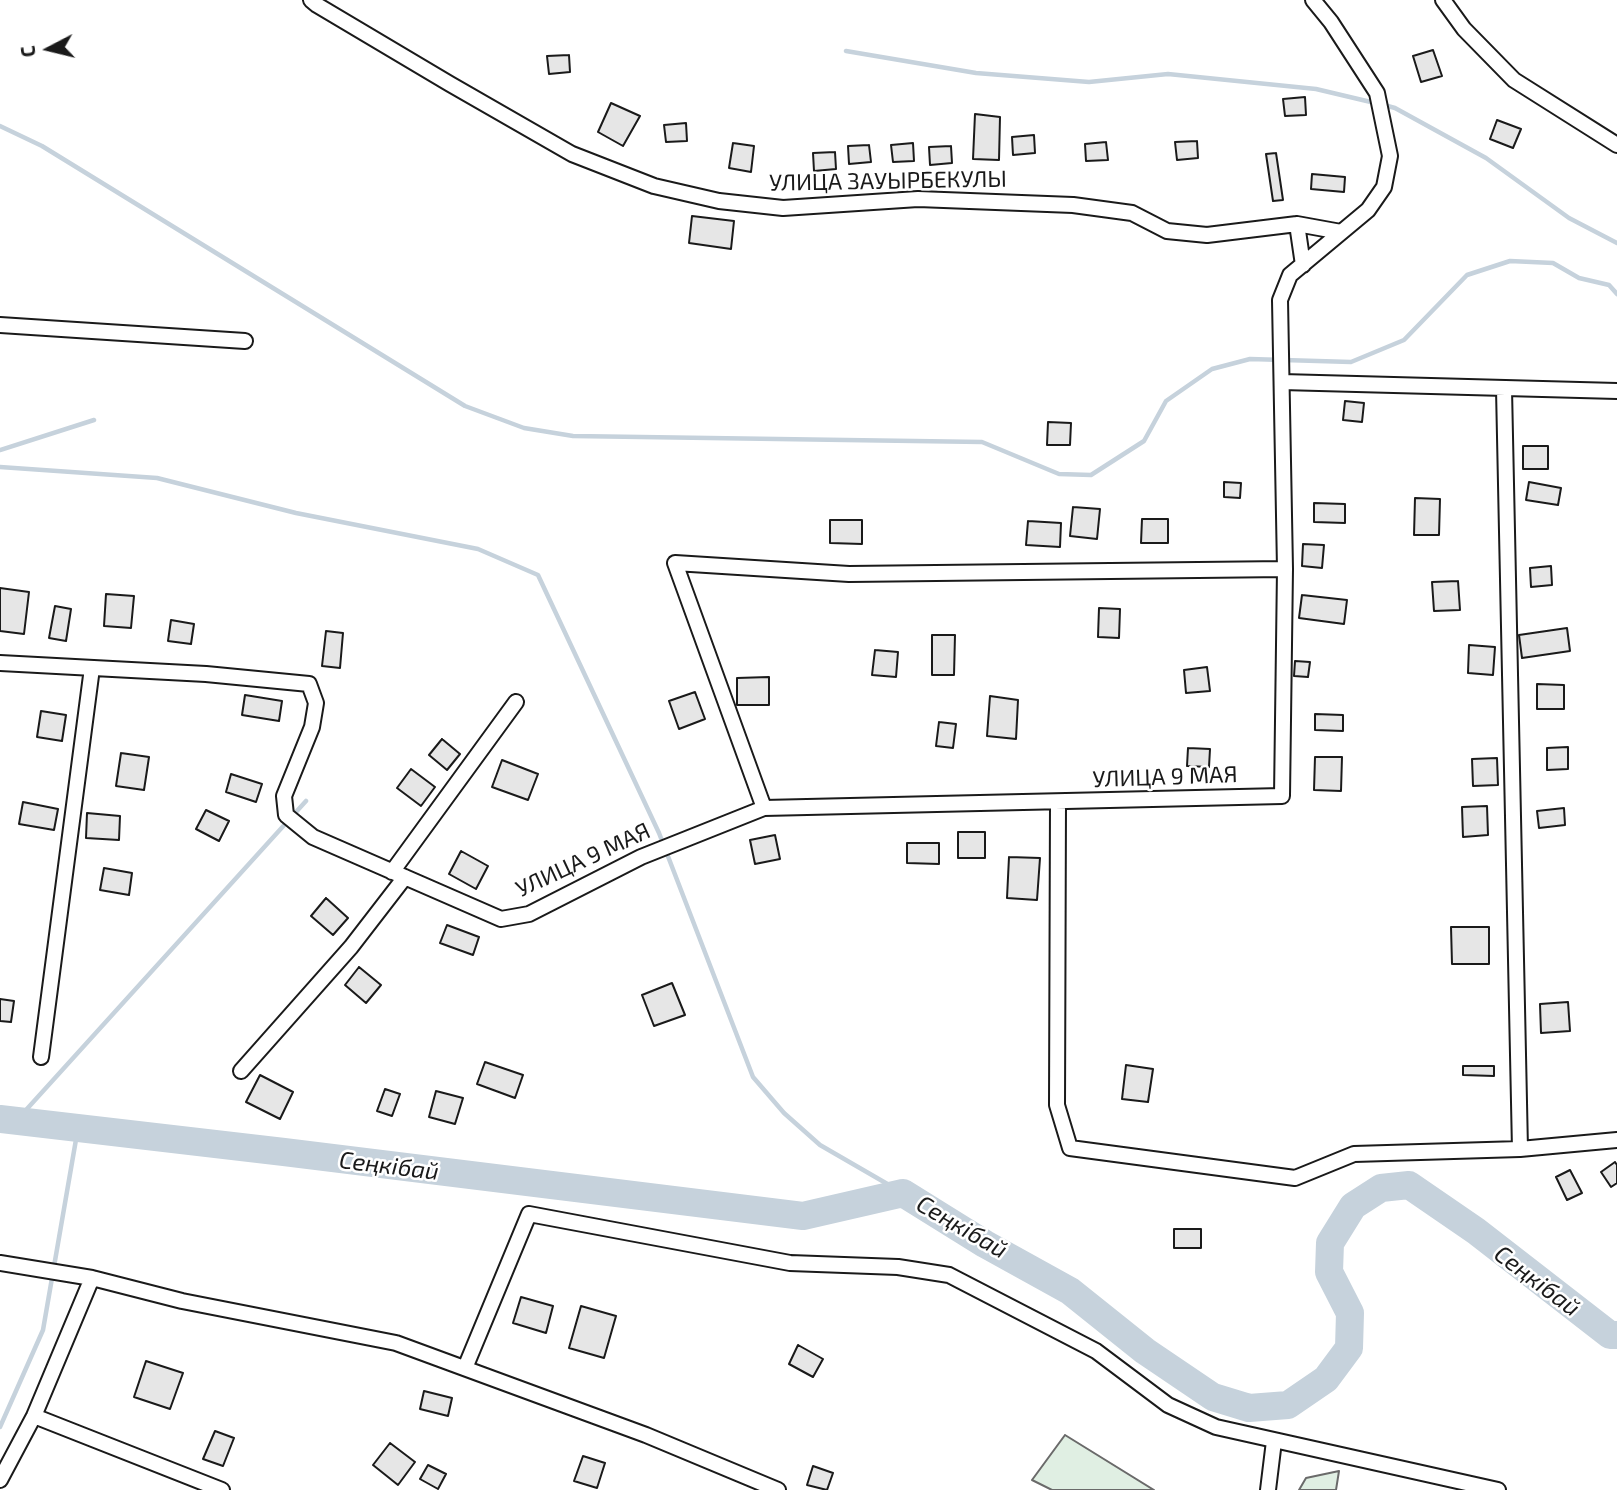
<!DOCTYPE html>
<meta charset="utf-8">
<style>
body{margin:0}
#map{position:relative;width:1617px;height:1490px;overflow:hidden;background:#fff;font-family:"Exo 2",sans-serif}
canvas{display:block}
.north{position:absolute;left:14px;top:14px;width:70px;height:70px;-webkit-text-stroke:5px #fff;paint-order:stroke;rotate:263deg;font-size:19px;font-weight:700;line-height:28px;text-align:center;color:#1a1a1a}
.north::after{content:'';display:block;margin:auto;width:24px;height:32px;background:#1a1a1a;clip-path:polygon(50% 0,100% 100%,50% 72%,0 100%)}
</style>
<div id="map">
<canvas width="1617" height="1490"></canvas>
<div class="north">С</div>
</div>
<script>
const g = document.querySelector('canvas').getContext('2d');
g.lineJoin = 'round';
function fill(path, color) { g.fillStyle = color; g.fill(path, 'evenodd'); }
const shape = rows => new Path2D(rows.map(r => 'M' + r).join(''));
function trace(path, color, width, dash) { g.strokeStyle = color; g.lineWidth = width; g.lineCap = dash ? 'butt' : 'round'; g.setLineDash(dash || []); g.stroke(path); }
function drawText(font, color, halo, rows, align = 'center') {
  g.font = font + ' "Exo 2",sans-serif'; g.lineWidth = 5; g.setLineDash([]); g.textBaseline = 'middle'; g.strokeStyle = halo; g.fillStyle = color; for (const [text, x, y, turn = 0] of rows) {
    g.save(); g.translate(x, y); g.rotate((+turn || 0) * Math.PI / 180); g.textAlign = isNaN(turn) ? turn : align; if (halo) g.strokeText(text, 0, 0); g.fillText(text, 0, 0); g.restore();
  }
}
const green = shape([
 [1065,1435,1154,1490,1052,1490,1032,1480,1065,1435],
 [1339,1471,1336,1490,1299,1490,1306,1478,1339,1471]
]);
fill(green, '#e0efe3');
trace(green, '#6a6a6a', 2);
trace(shape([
 [846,51,976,73,1089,82,1168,74,1316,89,1375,103],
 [1384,105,1395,108,1486,158,1569,218,1617,243],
 [0,126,42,146,465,406,524,428,573,436,982,442,1059,474,1091,475,1144,441,1166,401,1212,369,1250,359,1351,362,1404,340,1467,275,1510,261,1553,263,1579,278,1609,285,1617,294],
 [0,450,94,420],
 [0,467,157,478,296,513,478,549,538,575,659,833,753,1077,784,1113,820,1145,903,1193],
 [16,1121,306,801],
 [0,1427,43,1330,78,1128]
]), '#c6d2dc', 4.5);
trace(shape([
 [0,1119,284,1152,803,1216,903,1193,985,1244,1070,1291,1145,1351,1213,1397,1249,1408,1288,1405,1326,1379,1349,1348,1350,1313,1329,1272,1330,1243,1353,1206,1381,1188,1409,1185,1476,1231,1610,1335,1617,1335]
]), '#c6d2dc', 28);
const building = shape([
 [1433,50,1442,76,1421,82,1413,56,1433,50],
 [569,55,570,72,549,74,547,56,569,55],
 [1305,97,1306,115,1285,116,1283,99,1305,97],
 [611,103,640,116,623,146,598,132,611,103],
 [975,114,1000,117,999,160,973,159,975,114],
 [1497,120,1521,129,1513,148,1490,139,1497,120],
 [686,123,687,141,666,142,664,125,686,123],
 [1034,135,1035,153,1013,155,1012,137,1034,135],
 [1197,141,1198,158,1177,160,1175,142,1197,141],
 [1106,142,1108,160,1086,161,1085,144,1106,142],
 [733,143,754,146,751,172,729,168,733,143],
 [913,143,914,161,893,162,891,145,913,143],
 [869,145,871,162,849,164,848,146,869,145],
 [951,146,952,163,930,165,929,147,951,146],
 [835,152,836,169,814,171,813,153,835,152],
 [1276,153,1283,200,1273,201,1266,154,1276,153],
 [1312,174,1345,177,1344,192,1311,189,1312,174],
 [692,216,734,221,731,249,689,243,692,216],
 [1345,401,1364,403,1362,422,1343,420,1345,401],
 [1048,422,1071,423,1070,445,1047,445,1048,422],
 [1523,446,1548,446,1548,469,1523,469,1523,446],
 [1224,482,1241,483,1240,498,1224,497,1224,482],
 [1529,482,1561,488,1558,505,1526,500,1529,482],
 [1415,498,1440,499,1439,535,1414,535,1415,498],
 [1314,503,1345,504,1345,523,1314,522,1314,503],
 [1073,507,1100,509,1097,539,1070,536,1073,507],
 [1142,519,1168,519,1168,543,1141,543,1142,519],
 [830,520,862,520,862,544,830,543,830,520],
 [1028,521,1061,523,1060,547,1026,545,1028,521],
 [1303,544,1324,545,1322,568,1302,566,1303,544],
 [1551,566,1552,585,1531,587,1530,568,1551,566],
 [1458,581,1460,610,1434,611,1432,582,1458,581],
 [0,588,29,592,24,634,0,631,0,588],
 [106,594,134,596,131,628,104,626,106,594],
 [1302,595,1347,600,1344,624,1299,618,1302,595],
 [55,606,71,609,66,641,49,638,55,606],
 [1099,608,1120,609,1119,638,1098,637,1099,608],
 [171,620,194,624,191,644,168,641,171,620],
 [1567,628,1570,651,1522,658,1519,635,1567,628],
 [326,631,343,633,340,668,322,666,326,631],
 [932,635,955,635,954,675,932,675,932,635],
 [1469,645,1495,647,1493,675,1468,673,1469,645],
 [875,650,898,652,896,677,872,675,875,650],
 [1295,661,1310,662,1308,677,1294,676,1295,661],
 [1207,667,1210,691,1186,693,1184,670,1207,667],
 [769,677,769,705,737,705,737,678,769,677],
 [1537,684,1564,685,1564,709,1537,709,1537,684],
 [695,692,705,719,679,729,669,701,695,692],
 [245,695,282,701,279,721,242,715,245,695],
 [990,696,1018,700,1016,739,987,736,990,696],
 [41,711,66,715,62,741,37,737,41,711],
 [1315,714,1343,715,1343,731,1315,730,1315,714],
 [939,722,956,724,953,748,936,746,939,722],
 [442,739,460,754,447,770,429,755,442,739],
 [1568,747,1568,769,1547,770,1547,748,1568,747],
 [1188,748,1210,749,1209,767,1187,766,1188,748],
 [121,753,149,757,144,790,116,786,121,753],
 [1315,757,1342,757,1341,791,1314,790,1315,757],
 [1497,758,1498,785,1473,786,1472,759,1497,758],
 [502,760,538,774,528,800,492,787,502,760],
 [411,769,435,787,421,806,397,788,411,769],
 [231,774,262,784,256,802,226,792,231,774],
 [23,802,58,809,54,830,19,824,23,802],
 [1487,806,1488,835,1463,837,1462,807,1487,806],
 [1564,808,1565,825,1539,828,1537,811,1564,808],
 [206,810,229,821,219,841,196,829,206,810],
 [87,813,120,816,119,840,86,838,87,813],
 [958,832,985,832,985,858,958,858,958,832],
 [775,835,780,859,755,864,750,840,775,835],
 [907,843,939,843,939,864,907,863,907,843],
 [461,851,488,866,476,889,449,874,461,851],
 [1009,857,1040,858,1037,900,1007,898,1009,857],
 [104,868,132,873,129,895,100,890,104,868],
 [326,898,348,918,333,935,311,916,326,898],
 [447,925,479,937,473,955,440,943,447,925],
 [1451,927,1489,927,1489,964,1452,964,1451,927],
 [359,967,381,985,366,1003,345,985,359,967],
 [672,983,685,1015,654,1026,642,995,672,983],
 [0,999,14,1001,11,1022,0,1021,0,999],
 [1568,1002,1570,1031,1541,1033,1540,1004,1568,1002],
 [485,1062,523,1075,515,1098,477,1084,485,1062],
 [1126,1065,1153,1069,1148,1102,1122,1099,1126,1065],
 [1463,1066,1494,1066,1494,1076,1463,1075,1463,1066],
 [260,1075,293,1092,280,1119,246,1102,260,1075],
 [385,1089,400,1094,392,1116,377,1111,385,1089],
 [436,1091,463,1098,455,1124,429,1117,436,1091],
 [1615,1162,1617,1165,1617,1183,1611,1187,1601,1172,1615,1162],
 [1570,1170,1582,1193,1567,1200,1556,1177,1570,1170],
 [1174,1229,1201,1229,1201,1248,1174,1248,1174,1229],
 [521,1297,553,1306,546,1333,513,1323,521,1297],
 [581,1306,616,1316,604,1358,569,1348,581,1306],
 [798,1345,823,1359,813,1377,789,1364,798,1345],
 [146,1361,183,1373,170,1409,134,1397,146,1361],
 [424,1391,452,1398,448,1416,420,1409,424,1391],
 [215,1431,234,1438,223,1466,203,1459,215,1431],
 [390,1443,415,1462,398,1485,373,1465,390,1443],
 [583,1456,605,1463,597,1488,574,1481,583,1456],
 [428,1465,446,1474,438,1489,420,1479,428,1465],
 [813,1466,833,1473,827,1490,807,1485,813,1466]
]);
fill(building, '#e6e6e6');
trace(building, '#1a1a1a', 2);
const street = shape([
 [311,0,317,5,450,84,572,154,654,186,719,201,783,208,918,199,1073,205,1132,213,1167,231,1207,235,1297,224,1341,232],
 [1443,0,1464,29,1514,80,1617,145],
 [1297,224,1303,265],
 [0,325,245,341],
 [1282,382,1617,391],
 [1504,389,1520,1149],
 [0,663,206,674,309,684,316,703,312,727,284,796,286,815,313,837,501,919,529,914,641,857,764,808,1282,796,1285,569,1280,300,1290,275,1368,210,1384,187,1390,156,1377,93,1331,22,1313,0],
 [1058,802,1057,1105,1070,1148,1295,1178,1354,1154,1520,1149,1617,1140],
 [764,808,675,563,849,574,1285,569],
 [392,872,516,702],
 [41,1057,92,668],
 [241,1071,351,947,405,877],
 [0,1263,92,1278,182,1301,396,1343,646,1435,778,1490],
 [465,1368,529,1214,790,1263,898,1267,949,1275,1096,1351,1168,1405,1216,1427,1498,1490],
 [34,1416,222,1490],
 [0,1480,34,1416,92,1278],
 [1268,1490,1274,1441]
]);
trace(street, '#1a1a1a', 18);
trace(street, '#fff', 14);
drawText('23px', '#1a1a1a', '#fff', [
 ["УЛИЦА ЗАУЫРБЕКУЛЫ",888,181,-1],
 ["УЛИЦА 9 МАЯ",1165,777,-2],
 ["УЛИЦА 9 МАЯ",583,860,-25]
]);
drawText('italic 24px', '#1a1a1a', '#fff', [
 ["Сеңкібай",389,1166,7],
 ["Сеңкібай",962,1227,30],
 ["Сеңкібай",1537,1281,37]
]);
</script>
